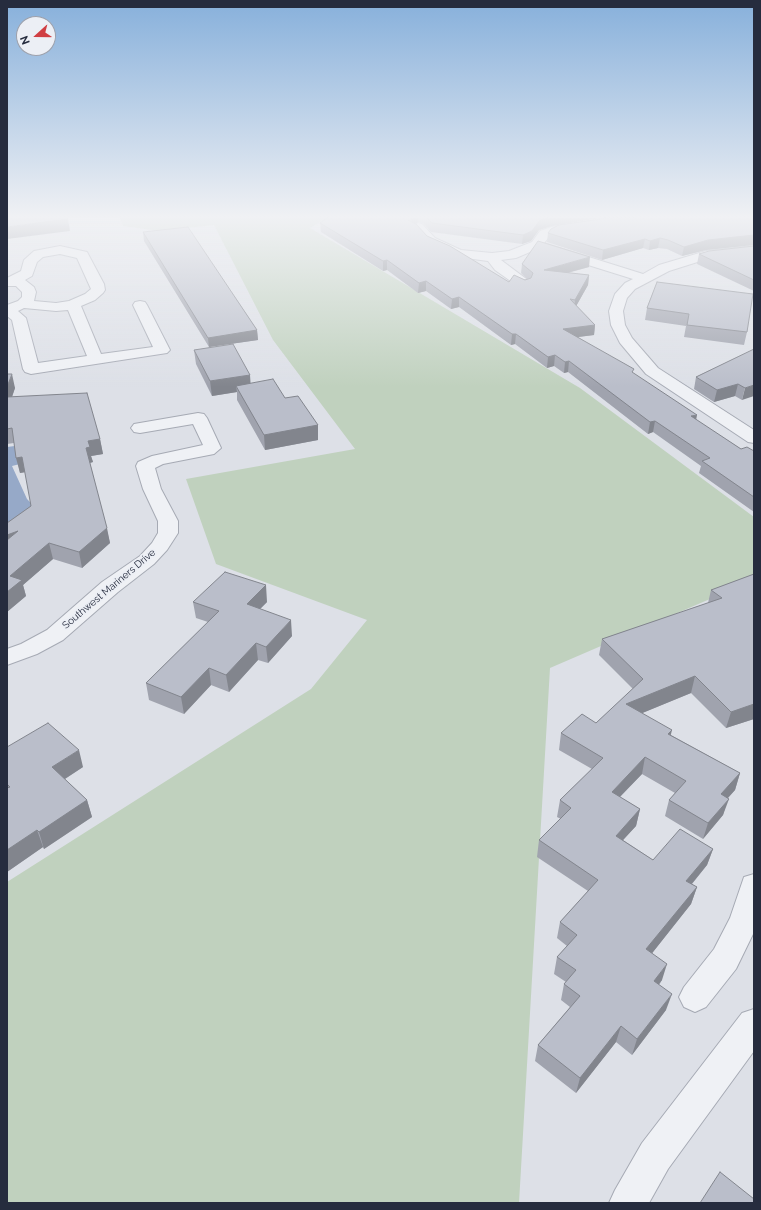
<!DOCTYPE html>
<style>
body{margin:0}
#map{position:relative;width:761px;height:1210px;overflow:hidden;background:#dde0e7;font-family:Raleway,sans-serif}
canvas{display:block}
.frame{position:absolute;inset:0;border:8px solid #262c3e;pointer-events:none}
.north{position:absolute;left:16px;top:16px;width:40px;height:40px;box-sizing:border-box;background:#eceff5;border:1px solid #9da1ac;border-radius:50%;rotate:249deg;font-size:11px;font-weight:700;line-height:16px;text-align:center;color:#262c3e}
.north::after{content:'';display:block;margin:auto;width:14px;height:18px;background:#d03e43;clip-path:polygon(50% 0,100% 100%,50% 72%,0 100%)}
</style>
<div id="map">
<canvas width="761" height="1210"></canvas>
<div class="frame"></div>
<div class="north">N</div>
</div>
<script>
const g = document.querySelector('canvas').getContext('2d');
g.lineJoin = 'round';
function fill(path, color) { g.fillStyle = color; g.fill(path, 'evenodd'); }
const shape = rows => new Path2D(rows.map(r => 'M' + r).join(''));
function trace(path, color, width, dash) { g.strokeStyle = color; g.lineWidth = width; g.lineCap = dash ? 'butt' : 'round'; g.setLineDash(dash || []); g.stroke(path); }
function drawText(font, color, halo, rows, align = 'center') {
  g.font = font + ' Raleway,sans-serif'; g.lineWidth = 3.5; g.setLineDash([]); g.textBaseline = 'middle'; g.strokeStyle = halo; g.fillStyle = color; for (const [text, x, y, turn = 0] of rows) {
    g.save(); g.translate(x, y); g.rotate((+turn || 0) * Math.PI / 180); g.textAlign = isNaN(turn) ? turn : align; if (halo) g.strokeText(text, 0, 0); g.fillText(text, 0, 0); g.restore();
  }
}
fill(shape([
 [120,218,327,218,310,228,580,388,754,517,754,580,550,668,519,1203,7,1203,7,882,311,689,367,620,216,564,186,479,355,449,273,340,214,225,159,231,123,226]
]), '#c0d1be');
fill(shape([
 [38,443,24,463,12,466,27,499,33,505,7,547,7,447]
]), '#96a9c8');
const minor = shape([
 [607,218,634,218,628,222,558,233,549,237,544,243,643,274,659,265,706,251,754,246,754,254,707,259,669,271,635,289,627,298,623,311,625,325,632,338,658,368,754,430,754,443,748,442,646,374,620,343,611,325,609,311,615,294,625,283,633,279,537,249,516,258,501,260,529,281,531,284,529,287,524,288,519,287,495,270,488,261,458,257,434,248,427,244,412,227,418,223,422,224,435,238,461,250,492,253,509,251,532,242,540,231,551,227,607,218],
 [60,246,87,252,104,284,105,290,103,293,95,300,81,306,101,354,153,347,133,305,135,302,140,301,145,302,147,305,170,350,167,353,31,374,25,372,23,369,12,320,7,316,7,305,18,301,22,297,22,292,16,286,7,286,7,278,21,271,24,260,34,251,60,246],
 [60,254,77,258,91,289,85,294,69,301,56,303,34,301,36,292,34,287,25,280,32,276,37,262,43,257,60,254],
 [24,308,56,311,68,310,87,356,38,363,26,318,18,311,24,308],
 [198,413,204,414,207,418,221,448,214,454,163,464,155,468,161,489,178,521,178,533,167,550,154,564,118,592,63,640,37,654,7,665,7,649,21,644,47,630,102,582,140,556,152,543,158,533,158,521,143,489,136,466,138,462,152,456,203,445,193,424,140,433,134,432,131,428,134,424,198,413],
 [754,874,754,932,736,969,706,1007,695,1012,684,1007,679,997,684,987,714,949,730,918,744,877,754,874],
 [754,1009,754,1051,668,1169,649,1203,609,1203,615,1190,642,1143,742,1013,754,1009]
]);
trace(minor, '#a6aab4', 2);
fill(minor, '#eff1f5');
fill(shape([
 [327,218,599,218,551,226,539,230,531,241,522,244,431,232,423,223,418,222,415,224,427,236,509,282,527,279,521,273,522,264,589,267,568,273,589,275,588,285,576,306,595,325,594,335,578,337,633,373,696,420,741,449,754,451,754,512,699,473,701,466,653,432,648,434,568,372,564,373,554,366,547,368,515,344,511,345,459,307,451,309,426,291,418,293,387,270,383,271,321,232,320,223],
 [754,218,754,245,706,250,682,256,667,249,658,248,649,250,643,248,602,260,547,242,548,233],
 [143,232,257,330,258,340,209,347,144,241],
 [754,246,754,291,697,264,699,254],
 [657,282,747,332,744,345,684,337,686,326,645,320,647,308],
 [754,349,742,400,735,396,714,402,694,389,696,377],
 [194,350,250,375,250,383,285,398,318,425,318,440,265,450,237,400,237,392,212,396,196,364],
 [7,374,15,388,12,397,100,439,103,454,91,456,93,462,90,463,110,543,82,568,53,559,23,585,26,596,7,612,7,523,31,506,25,472,20,473,14,443,7,444],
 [754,574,754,719,726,728,691,693,642,713,671,735,740,773,735,790,728,798,723,815,703,839,665,816,669,800,675,793,642,774,620,797,640,809,636,826,623,840,653,860,713,849,707,865,692,884,697,887,691,904,652,953,662,980,659,985,666,1010,632,1055,616,1042,576,1093,535,1061,538,1045,570,1007,561,1000,564,984,566,982,554,974,557,957,567,946,557,938,560,922,588,891,537,857,539,840,561,819,557,817,560,800,592,769,559,750,561,733,596,723,633,689,599,655,602,639,708,603,711,590],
 [193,602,267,602,260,609,292,636,268,663,258,660,229,692,211,685,184,714,149,700,146,683,208,622,196,618],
 [7,747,83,767,65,779,87,800,92,817,44,849,43,847,7,872]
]), '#a0a3ae');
fill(shape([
 [411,218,418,218,418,222,412,225,412,220],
 [548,218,599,218,551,226,539,230,531,241,522,244,523,235,540,220],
 [68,219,70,231,7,239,7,227],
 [754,235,754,245,706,250,682,256,684,247,708,240],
 [660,238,658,248,649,250,650,241],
 [645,239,643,248,602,260,603,250],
 [590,257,589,267,543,279,544,270],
 [387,260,387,270,383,271,383,261],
 [589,275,588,285,574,310,575,300],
 [426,281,426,291,418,293,419,283],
 [459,297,459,307,451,309,452,299],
 [595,325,594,335,562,339,563,329],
 [257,330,258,340,209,347,208,338],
 [512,334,516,334,515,344,511,345],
 [555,355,554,366,547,368,548,357],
 [569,361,568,372,564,373,565,362],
 [12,374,15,388,7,411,7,387],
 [250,375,251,389,236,386,237,392,212,396,210,381],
 [738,384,735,396,714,402,717,390],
 [754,385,754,396,742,400,745,388],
 [697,415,695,426,691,416],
 [655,421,653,432,648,434,650,422],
 [318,425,318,440,265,450,264,435],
 [100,439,103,454,91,456,93,462,89,463,86,448,88,441],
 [22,457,26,472,20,473,16,458],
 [107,528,110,543,82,568,79,552],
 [18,531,7,552,7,535],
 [49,543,53,559,23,585,26,596,7,612,7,592,10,576],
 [266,585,267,602,248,621,247,604],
 [291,620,292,636,268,663,266,647],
 [256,643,258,660,229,692,226,675],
 [209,668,211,685,184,714,181,697],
 [695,676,691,693,623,721,626,704],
 [754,704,754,719,726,728,731,712],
 [672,730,668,746,668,734],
 [79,750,83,767,57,784,52,767],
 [645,757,642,774,608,809,612,792],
 [740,773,735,790,716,811,721,794],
 [729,799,723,815,703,839,708,823],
 [87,800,92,817,44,849,39,832],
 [640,809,636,826,612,852,616,836],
 [37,830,43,847,7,872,7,850],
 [713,849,707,865,681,897,686,881],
 [697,887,691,904,642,966,646,949],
 [667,964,662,980,649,997,654,981],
 [672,994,666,1010,632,1055,637,1039],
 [621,1026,616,1042,576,1093,580,1078]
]), '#82858d');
const building = shape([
 [7,218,67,218,68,219,7,227,7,218],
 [327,218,412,218,412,220,408,220,416,224,427,236,450,246,509,282,514,275,525,280,531,278,533,273,522,264,538,241,590,257,544,270,589,275,575,300,570,299,595,325,563,329,634,369,632,372,697,415,691,416,741,449,747,447,754,451,754,497,702,461,710,458,655,421,650,422,569,361,565,362,555,355,548,357,516,334,512,334,459,297,452,299,426,281,419,283,387,260,383,261,320,223,327,218],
 [427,218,548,218,540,220,532,231,523,235,432,223,427,218],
 [608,218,754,218,754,235,708,240,684,247,668,240,660,238,650,241,645,239,603,250,548,233,551,229,559,225,608,218],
 [188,227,257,330,208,338,143,232,188,227],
 [754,246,754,280,699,254,709,251,754,246],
 [657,282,753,294,747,332,687,325,689,314,647,308,657,282],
 [233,344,250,375,210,381,194,350,233,344],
 [754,349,754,385,745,388,738,384,717,390,696,377,754,349],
 [7,374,12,374,7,387,7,374],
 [273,379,285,398,298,396,318,425,264,435,236,386,273,379],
 [87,393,100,439,88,441,90,447,86,448,107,528,79,552,49,543,10,576,22,580,7,592,7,540,18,531,7,535,7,523,31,506,22,457,16,458,12,428,7,429,7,397,87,393],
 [225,572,266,585,247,604,291,620,266,647,256,643,226,675,209,668,181,697,146,683,219,611,193,602,225,572],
 [754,574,754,704,731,712,695,676,626,704,672,730,668,734,740,773,721,794,729,799,708,823,669,800,686,781,645,757,612,792,640,809,616,836,653,860,680,829,713,849,686,881,697,887,646,949,667,964,654,981,672,994,637,1039,621,1026,580,1078,538,1045,580,996,564,984,576,970,557,957,577,935,560,922,598,880,539,840,571,808,560,800,603,758,561,733,582,714,596,723,643,679,602,639,722,598,711,590,754,574],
 [48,723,79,750,52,767,87,800,39,832,37,830,7,850,7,788,10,787,7,784,7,747,48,723],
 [720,1172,754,1199,754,1203,700,1203,720,1172]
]);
fill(building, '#babeca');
trace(building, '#82858d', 1);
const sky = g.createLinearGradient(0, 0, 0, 387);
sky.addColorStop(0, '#87b0db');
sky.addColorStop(0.56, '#f0f1f4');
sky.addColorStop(1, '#f0f1f400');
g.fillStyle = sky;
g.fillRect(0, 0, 761, 387);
drawText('10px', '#262c3e', '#eceff5', [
 ["Southwest Mariners Drive",109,589,-40]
]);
</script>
